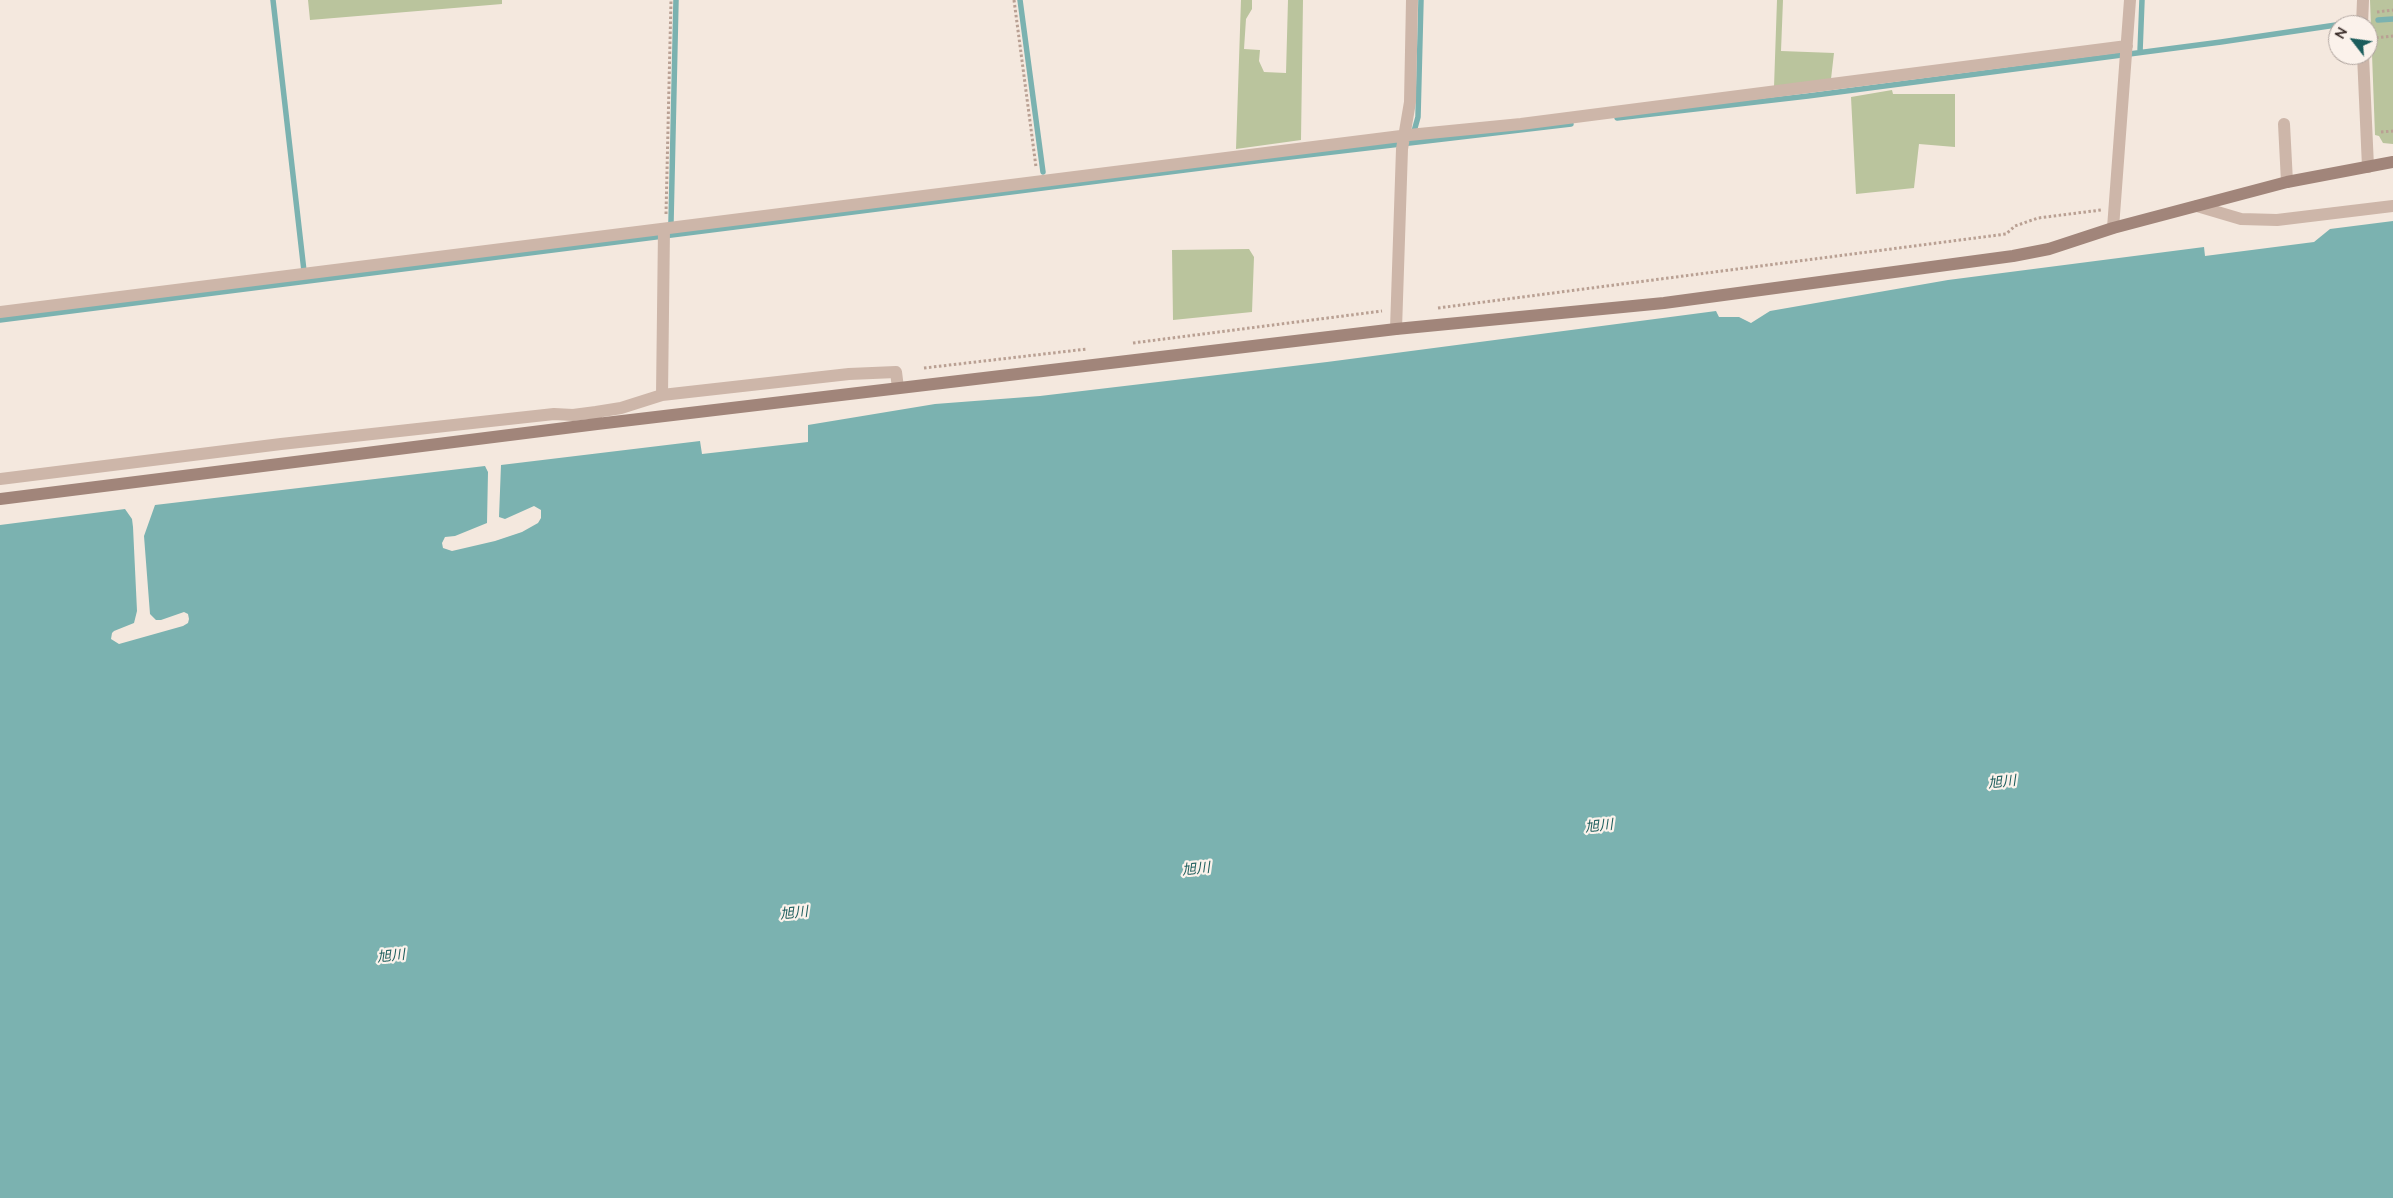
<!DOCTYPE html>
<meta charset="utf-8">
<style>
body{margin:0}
#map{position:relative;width:2393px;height:1198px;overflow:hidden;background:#f4e8de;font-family:Mulish,sans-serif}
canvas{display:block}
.north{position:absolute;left:2328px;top:15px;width:50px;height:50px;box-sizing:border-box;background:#fbf2eb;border:1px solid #aea39d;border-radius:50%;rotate:300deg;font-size:14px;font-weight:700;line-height:20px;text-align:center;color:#3a2d29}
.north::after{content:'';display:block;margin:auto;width:18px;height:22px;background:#1c5d5c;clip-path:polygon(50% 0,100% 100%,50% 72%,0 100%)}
</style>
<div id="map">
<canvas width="2393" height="1198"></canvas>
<div class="north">N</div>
</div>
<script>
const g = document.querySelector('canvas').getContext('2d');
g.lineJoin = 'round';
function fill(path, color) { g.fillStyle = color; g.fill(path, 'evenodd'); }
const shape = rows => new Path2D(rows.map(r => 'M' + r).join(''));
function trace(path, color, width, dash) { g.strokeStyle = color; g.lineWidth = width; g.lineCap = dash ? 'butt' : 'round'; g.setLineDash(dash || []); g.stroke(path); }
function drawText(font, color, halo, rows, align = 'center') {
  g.font = font + ' Mulish,"Noto Sans JP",sans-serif'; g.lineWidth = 4.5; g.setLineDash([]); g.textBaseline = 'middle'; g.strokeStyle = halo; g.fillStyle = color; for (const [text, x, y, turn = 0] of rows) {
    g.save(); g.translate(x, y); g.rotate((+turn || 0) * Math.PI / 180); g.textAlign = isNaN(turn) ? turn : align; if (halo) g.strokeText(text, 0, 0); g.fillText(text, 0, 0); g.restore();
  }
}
fill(shape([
 [308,0,502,0,502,4,310,20],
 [1241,0,1252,0,1252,9,1246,19,1244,49,1260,50,1259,61,1264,72,1286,73,1288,0,1303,0,1301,140,1236,149],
 [1777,0,1783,0,1781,51,1834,53,1831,79,1774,87],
 [2370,0,2393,0,2393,144,2383,143,2379,136,2375,135],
 [1892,90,1893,94,1955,94,1955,147,1919,144,1914,188,1856,194,1851,97],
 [1249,249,1254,257,1252,312,1173,320,1172,250]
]), '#bac49d');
fill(shape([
 [2393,221,2393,1198,0,1198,0,525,125,509,132,519,133,527,137,611,134,623,114,631,112,633,111,639,119,644,183,626,188,623,189,619,188,614,184,612,161,620,156,620,150,614,144,536,155,505,485,466,488,472,487,523,455,536,445,537,442,543,443,548,452,551,495,541,522,532,538,523,541,518,541,510,534,506,505,519,499,517,501,465,700,441,702,454,808,442,808,425,935,404,1040,396,1327,362,1716,311,1719,317,1739,317,1751,323,1770,311,1948,280,2204,247,2205,256,2314,242,2330,229]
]), '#7bb2b0');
trace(shape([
 [273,0,304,271],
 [1020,0,1043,172],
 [2378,20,2393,19],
 [2140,52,2142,0],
 [1617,118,1808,96,2221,42,2336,25],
 [1413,135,1418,117,1421,0],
 [671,222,676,0],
 [0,320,1256,161,1571,124]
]), '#7bb2b0', 5.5);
trace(shape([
 [1014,0,1036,167],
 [2377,12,2393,10],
 [2374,46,2374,38,2393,36],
 [2381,132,2393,131],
 [666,214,671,0],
 [1438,308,2006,234,2015,226,2038,218,2101,210],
 [1133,343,1382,311],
 [924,368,1087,349]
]), '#b9a093', 3, [2.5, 2.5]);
trace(shape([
 [2362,25,2363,0],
 [2363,55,2368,167],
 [2284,124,2287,182],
 [2197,206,2241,219,2277,220,2393,206],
 [2113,228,2130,0],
 [0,312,1409,135,1521,124,2127,46],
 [1396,329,1402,149,1410,102,1412,0],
 [662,395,664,229],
 [596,419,596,412,621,408,662,395,849,374,896,372,898,388],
 [0,479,281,444,554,414,573,415,596,412]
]), '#cdb6a9', 12);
trace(shape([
 [0,499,597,424,1396,329,1664,303,2013,256,2049,249,2113,228,2287,182,2393,162]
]), '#a1857a', 12);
drawText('italic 14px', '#1c5d5c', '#fbf2eb', [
 ["旭川",2002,782,-6],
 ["旭川",1599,826,-6],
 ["旭川",1196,869,-6],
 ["旭川",794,913,-6],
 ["旭川",391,956,-6]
]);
</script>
